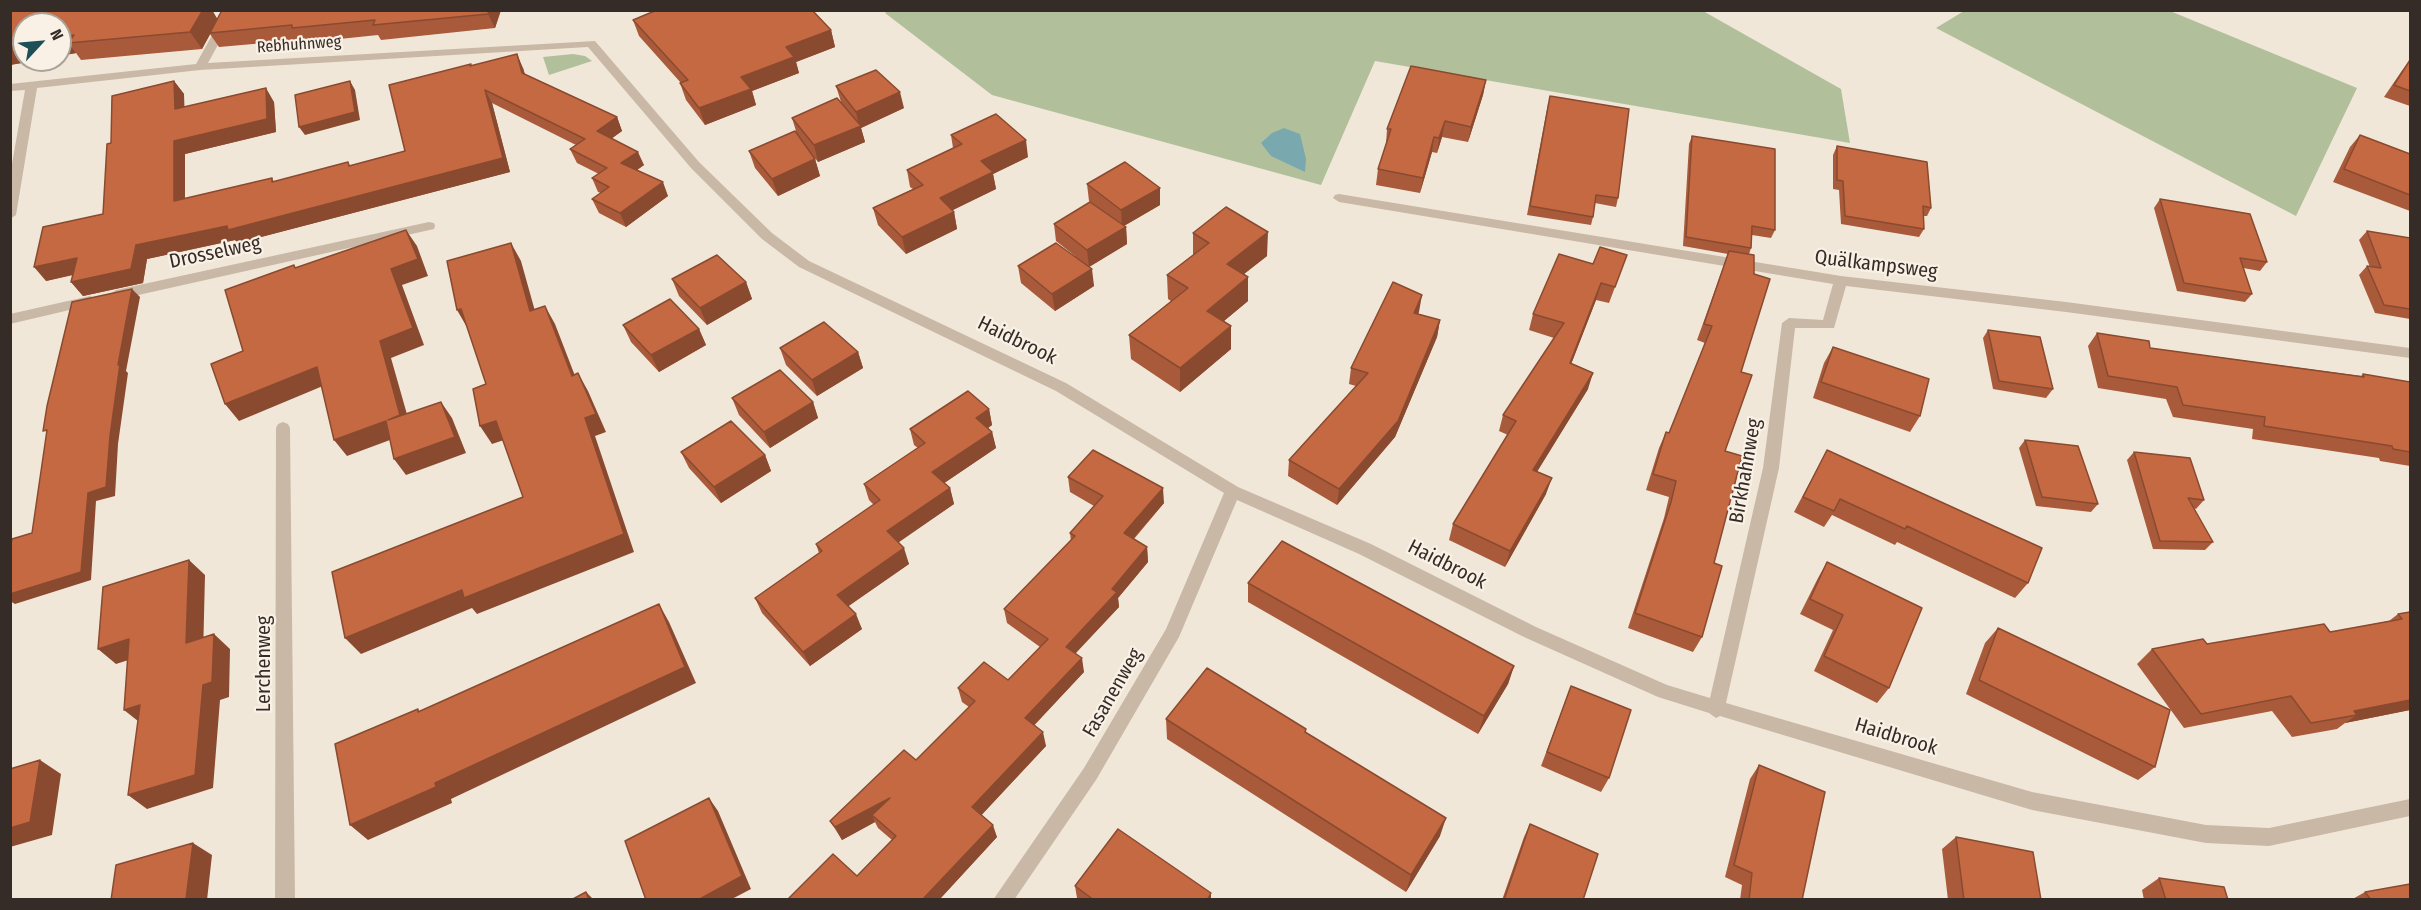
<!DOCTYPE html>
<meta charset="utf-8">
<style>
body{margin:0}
#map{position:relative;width:2421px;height:910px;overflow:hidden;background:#f1e7d9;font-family:"Fira Sans Condensed",sans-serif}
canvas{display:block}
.frame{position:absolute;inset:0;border:12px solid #352c27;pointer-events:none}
.north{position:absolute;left:12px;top:12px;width:60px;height:60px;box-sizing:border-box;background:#f9f1e6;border:2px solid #aba29a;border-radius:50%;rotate:64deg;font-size:16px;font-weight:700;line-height:24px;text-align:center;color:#352c27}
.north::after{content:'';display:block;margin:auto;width:21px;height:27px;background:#1d4f56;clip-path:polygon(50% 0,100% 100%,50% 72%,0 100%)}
</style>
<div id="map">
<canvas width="2421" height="910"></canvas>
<div class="frame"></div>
<div class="north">N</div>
</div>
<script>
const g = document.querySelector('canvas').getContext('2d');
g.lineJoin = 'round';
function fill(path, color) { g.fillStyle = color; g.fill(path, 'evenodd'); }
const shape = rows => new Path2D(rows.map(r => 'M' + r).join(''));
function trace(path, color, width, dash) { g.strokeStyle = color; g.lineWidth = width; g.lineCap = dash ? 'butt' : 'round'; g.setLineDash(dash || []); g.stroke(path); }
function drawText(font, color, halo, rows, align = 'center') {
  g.font = font + ' "Fira Sans Condensed",sans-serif'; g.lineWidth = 4.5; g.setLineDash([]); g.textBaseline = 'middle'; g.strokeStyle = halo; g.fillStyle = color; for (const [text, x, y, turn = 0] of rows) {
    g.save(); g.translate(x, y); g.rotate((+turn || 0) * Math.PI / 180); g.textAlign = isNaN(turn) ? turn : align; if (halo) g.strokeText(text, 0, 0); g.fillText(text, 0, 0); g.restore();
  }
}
fill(shape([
 [887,10,1703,11,1841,89,1850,143,1375,61,1321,185,992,95,885,13],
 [1964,11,2170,11,2357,88,2296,216,1936,28],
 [573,54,585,56,592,61,549,75,543,57]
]), '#b1c09a');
fill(shape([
 [1284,128,1300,134,1306,159,1305,172,1271,156,1261,143,1272,133]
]), '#79a9ae');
fill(shape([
 [226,10,237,10,208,63,595,41,699,162,772,233,809,261,1066,383,1238,487,1371,544,1536,627,1667,685,1710,698,1763,468,1782,323,1789,318,1823,320,1833,284,1339,202,1333,198,1335,195,1339,194,1841,276,2066,302,2410,348,2410,358,2066,312,1846,286,1834,328,1795,328,1779,468,1726,703,2032,792,2206,825,2269,828,2410,799,2410,816,2269,846,2206,843,2032,810,1720,716,1716,718,1709,713,1658,697,1524,637,1359,554,1237,500,1179,637,1096,780,1014,900,993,900,1084,768,1166,629,1224,493,1056,391,799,267,762,239,691,168,588,47,200,70,37,88,16,215,10,219,10,175,25,90,10,91,10,84,196,64,226,10],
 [429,222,434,223,435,226,434,229,116,300,109,295,116,290,429,222],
 [90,296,95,298,97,301,95,304,10,324,10,314,90,296],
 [283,422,288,424,290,428,295,900,275,900,276,428,278,424,283,422]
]), '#c9b8a6');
fill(shape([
 [10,10,212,10,217,19,222,10,501,10,495,28,381,40,378,35,301,43,299,40,219,47,210,34,202,49,81,60,76,53,60,56,60,24,39,60,10,65],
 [633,20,831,30,835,47,796,62,799,73,752,91,756,105,705,125,686,100,680,83,681,83,639,36],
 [2410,60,2410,106,2384,97,2401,72],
 [472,66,523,68,525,74,617,117,622,131,612,138,644,165,637,170,668,196,626,227,599,213,592,199,601,193,598,192,592,178,599,174,577,163,570,149,576,145,492,103,510,172,238,243,235,240,147,259,143,283,83,296,71,282,73,275,46,281,103,214,111,143,174,81,184,94,184,107,274,102,276,132,185,154,185,199,272,178,274,182,348,162,350,166,405,151],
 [1486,80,1483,95,1468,142,1442,137,1437,153,1432,152,1420,193,1376,185,1378,169,1386,144,1387,129],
 [836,86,904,108,861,128,865,142,818,162,808,149,815,159,820,176,778,196,755,168,749,151,796,131,792,118,841,102],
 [1548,104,1618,198,1616,207,1595,203,1593,217,1591,225,1527,215],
 [951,135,1028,157,993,174,996,189,952,210,954,212,957,229,906,254,878,225,873,208,913,189,910,187,907,170,953,148],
 [2360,135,2410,154,2410,211,2333,182,2350,147],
 [1692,136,1775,230,1771,238,1752,235,1751,248,1749,254,1741,372,1725,451,1714,563,1702,637,1693,652,1628,628,1664,518,1669,497,1646,490,1659,448,1666,432,1669,433,1705,343,1697,340,1728,254,1683,246,1689,144],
 [1837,146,1931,208,1927,216,1923,216,1924,229,1919,237,1841,224,1839,190,1833,189,1833,155],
 [1087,184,1160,205,1124,226,1126,227,1127,244,1089,267,1094,286,1055,311,1021,283,1018,266,1075,256,1056,241,1054,224,1094,205,1089,201],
 [2160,199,2267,262,2260,271,2243,268,2252,294,2245,302,2177,291,2154,208],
 [2367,231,2410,238,2410,319,2375,313,2359,275,2367,266,2370,267,2359,240],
 [1193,233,1267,256,1244,274,1248,301,1224,321,1231,349,1180,392,1131,359,1129,335,1171,301,1168,299,1167,275,1193,255],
 [1621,271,1609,303,1596,300,1571,364,1588,389,1537,472,1546,494,1505,567,1449,540,1453,524,1508,435,1499,431,1503,415,1554,338,1529,330,1533,314],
 [672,279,746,282,752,299,707,325,679,296],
 [1419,312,1418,314,1440,320,1437,337,1395,437,1337,505,1288,476,1289,460,1356,386,1349,384,1351,368],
 [623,325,699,329,706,345,659,372,631,342],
 [1988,330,2053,389,2046,398,1993,389,1983,338],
 [2097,333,2150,348,2361,376,2363,374,2410,382,2410,466,2380,461,2379,458,2252,439,2253,429,2173,417,2166,399,2098,388,2088,346],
 [1833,347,1920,416,1910,432,1813,398,1824,363],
 [780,348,858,352,863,368,817,396,786,365],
 [732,398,813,402,818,418,770,448,739,415],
 [989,409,992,425,988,428,992,432,996,448,944,483,950,488,954,504,898,542,909,564,848,606,862,629,810,666,762,613,755,598,819,553,816,544,874,505,869,500,864,484,918,448,914,445,910,429],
 [2025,440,2098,504,2091,512,2036,506,2019,448],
 [1827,450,2028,583,2015,598,1897,542,1895,545,1832,515,1824,527,1794,512],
 [681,452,765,455,771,471,721,503,689,468],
 [2134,452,2204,500,2196,509,2194,508,2213,542,2205,550,2153,549,2127,460],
 [1068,477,1164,503,1134,539,1147,547,1148,562,1118,598,1119,607,1076,653,1084,672,1034,725,1046,746,981,815,997,837,939,900,787,900,857,876,892,840,878,828,875,822,842,840,830,821,916,760,969,707,962,702,958,688,1008,680,1040,647,1007,623,1004,609,1071,541,1070,533,1094,506,1070,492],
 [1827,562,1889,688,1877,703,1814,671,1833,630,1800,614,1818,578],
 [1248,583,1514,666,1508,684,1478,734,1248,602],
 [2410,612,2410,710,2345,723,2337,729,2292,737,2272,711,2184,728,2137,664,2152,649,2330,632,2389,621,2398,614],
 [1998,628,2155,767,2138,780,1966,694,1985,643],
 [1571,686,1609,778,1601,792,1541,766],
 [1166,719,1306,729,1306,733,1440,836,1406,892,1167,739],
 [1759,765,1802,900,1740,900,1742,885,1725,877,1750,779],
 [1530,824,1583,900,1502,900,1524,837],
 [1956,837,2041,900,1948,900,1942,849],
 [2159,878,2228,900,2144,900,2142,890],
 [1075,886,1211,900,1080,900,1077,898],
 [2365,892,2410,900,2351,900]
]), '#a95a3a');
fill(shape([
 [203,10,212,10,218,20,202,49,190,32],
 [489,10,501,10,495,28,488,14],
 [831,30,835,47,796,62,799,73,752,91,756,105,705,125,699,108,741,77,786,47],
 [74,35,68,43,76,53,60,56,60,37],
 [24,44,24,60,39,60,10,65,10,46],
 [517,54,523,68,528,86,522,73],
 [1486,80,1483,95,1468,142,1471,127],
 [174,81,184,94,185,123,175,109],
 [350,81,355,90,360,120,305,135,299,127],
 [266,88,274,102,276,132,185,154,185,215,174,201,174,141],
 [485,90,492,103,510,172,238,243,235,240,147,259,143,283,83,296,71,282,136,245,503,158],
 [900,92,904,108,861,128,865,142,818,162,814,145,859,126,856,112],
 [617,117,622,131,603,145,597,131],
 [1445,121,1442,137,1437,153,1439,138],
 [1434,137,1432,152,1420,193,1423,178],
 [1026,140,1028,157,993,174,996,189,943,215,940,198,981,161],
 [638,152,644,165,627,177,621,163],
 [815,159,820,176,778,196,772,179],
 [663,182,668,196,626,227,620,213],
 [1160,188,1160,205,1122,227,1121,210],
 [954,212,957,229,906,254,902,237],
 [1126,227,1127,244,1089,267,1087,250],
 [406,230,417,246,428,276,402,285,424,345,391,358,412,432,400,436,380,341,391,269],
 [1268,232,1267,256,1226,288,1227,264],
 [511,243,521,261,540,329,530,311],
 [77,258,89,271,46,281,34,267],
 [1092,269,1094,286,1055,311,1052,294],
 [1248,277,1248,301,1207,335,1207,311],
 [746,282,752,299,707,325,700,308],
 [1601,283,1596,300,1565,380,1570,363],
 [132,289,140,297,126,371,128,373,118,444,115,496,96,501,91,580,15,604,10,601,10,594,88,493,110,436,118,365],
 [1422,295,1419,312,1411,330,1414,313],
 [545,306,555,324,582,394,572,376],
 [461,309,468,329,457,310],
 [1440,320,1437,337,1395,437,1337,505,1339,489],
 [1231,326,1231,349,1180,392,1180,368],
 [699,329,706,345,659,372,651,355],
 [858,352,863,368,817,396,812,380],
 [317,367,330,383,239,421,225,404],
 [578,373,588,391,606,432,595,436,634,552,477,614,472,608,361,654,345,638,462,590,585,418],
 [1593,373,1588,389,1528,486,1533,470],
 [441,402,452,418,466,453,406,475,394,459],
 [813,402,818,418,770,448,764,432],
 [989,409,992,425,980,434,976,418],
 [386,421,398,437,347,456,334,440],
 [496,421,507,439,492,444,480,426],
 [992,432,996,448,937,488,932,472],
 [765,455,771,471,721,503,714,487],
 [1552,478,1546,494,1505,567,1510,551],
 [950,488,954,504,892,547,887,531],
 [1163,488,1164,503,1125,548,1124,533],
 [1147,547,1148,562,1118,598,1119,607,1068,661,1066,647,1112,589],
 [904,548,909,564,843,610,837,595],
 [189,560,205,575,203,657,186,643],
 [659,604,669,622,696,683,451,799,452,803,368,840,350,825,435,783],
 [856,614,862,629,810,666,803,652],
 [214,634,230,649,229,697,220,700,213,788,147,809,128,795,203,685],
 [129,639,147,654,116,664,98,649],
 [1082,658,1084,672,1028,732,1025,718],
 [1514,666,1508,684,1478,734,1484,716],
 [2410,700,2410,710,2345,723,2357,715,2354,711],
 [140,705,143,725,124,710],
 [1043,732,1046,746,977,820,972,807],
 [40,760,61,774,52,835,10,847,10,828],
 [709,798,718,811,751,889,730,900,698,900],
 [890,798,872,815,875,822,842,840,835,827],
 [1446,818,1440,836,1406,892,1411,875],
 [993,825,997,837,939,900,922,900],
 [193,843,212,855,207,900,183,900],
 [586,892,594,900,589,900],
 [1211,893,1211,900,1207,900]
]), '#8a4a2f');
const building = shape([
 [10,10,203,10,190,32,68,43,74,35,60,37,60,24,24,24,24,44,10,46,10,10],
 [222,10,489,10,488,14,373,25,375,20,292,28,292,25,210,33,222,10],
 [657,10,812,10,831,30,786,47,794,57,741,77,751,89,699,108,680,83,688,80,633,20,657,10],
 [517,54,522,73,617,117,597,131,638,152,621,163,663,182,620,213,592,199,609,187,592,178,607,168,570,149,585,139,485,90,503,158,228,230,227,226,136,245,131,269,71,282,77,258,34,267,43,227,103,214,107,144,111,143,112,96,174,81,175,109,266,88,267,119,174,141,174,201,272,178,272,182,348,162,349,166,405,151,389,85,471,64,470,66,517,54],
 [2410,60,2410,91,2394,85,2410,60],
 [1411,66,1486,80,1471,127,1445,121,1439,138,1434,137,1423,178,1378,169,1391,129,1387,129,1411,66],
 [876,70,900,92,856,112,836,86,876,70],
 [350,81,355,112,299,127,295,95,350,81],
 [1550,96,1629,109,1618,198,1596,195,1593,217,1530,206,1550,96],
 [837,98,861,126,814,145,792,118,837,98],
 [996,114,1026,140,981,161,993,172,940,198,954,212,902,237,873,208,923,185,907,170,962,144,951,135,996,114],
 [795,131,815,159,772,179,749,151,795,131],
 [2360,135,2410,154,2410,195,2344,169,2360,135],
 [1692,136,1775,149,1775,230,1752,226,1751,248,1686,237,1692,136],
 [1837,146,1927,162,1931,208,1923,206,1924,229,1845,216,1843,181,1837,180,1837,146],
 [1125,162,1160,188,1121,210,1087,184,1125,162],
 [2160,199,2250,214,2267,262,2240,258,2252,294,2184,283,2160,199],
 [1090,202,1126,227,1087,250,1054,224,1090,202],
 [1226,207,1268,232,1227,264,1248,277,1207,311,1231,326,1180,368,1129,335,1188,288,1167,275,1209,243,1193,233,1226,207],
 [406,230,418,259,391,269,413,328,380,341,400,415,388,420,441,402,455,437,394,459,386,421,334,440,317,367,225,404,211,364,243,351,225,290,294,265,295,268,406,230],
 [2367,231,2410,238,2410,309,2384,305,2367,266,2381,268,2367,231],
 [511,243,530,311,545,306,572,376,578,373,596,414,585,418,624,534,464,598,462,590,345,638,332,572,523,497,496,421,480,426,473,389,486,384,461,309,457,310,447,261,511,243],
 [1056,243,1092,269,1052,294,1018,266,1056,243],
 [1600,247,1627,255,1615,287,1601,283,1570,363,1593,373,1533,470,1552,478,1510,551,1453,524,1516,421,1503,415,1564,323,1533,314,1559,254,1593,264,1600,247],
 [1729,251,1754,255,1754,274,1770,279,1741,372,1752,375,1725,451,1742,456,1714,563,1722,566,1702,637,1635,613,1671,502,1676,481,1653,474,1666,432,1669,433,1712,326,1704,324,1729,251],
 [717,255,746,282,700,308,672,279,717,255],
 [1393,282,1422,295,1414,313,1440,320,1398,421,1339,489,1289,460,1368,373,1351,368,1393,282],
 [132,289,118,365,120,364,110,436,106,487,88,493,81,572,10,594,10,549,12,539,32,533,47,430,43,431,47,406,72,302,132,289],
 [670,299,699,329,651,355,623,325,670,299],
 [824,322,858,352,812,380,780,348,824,322],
 [1988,330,2040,337,2053,389,1999,381,1988,330],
 [2097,333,2149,341,2150,348,2364,377,2363,374,2410,382,2410,452,2393,449,2392,446,2264,426,2265,417,2183,405,2177,387,2108,376,2097,333],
 [1833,347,1929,379,1920,416,1821,382,1833,347],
 [780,370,813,402,764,432,732,398,780,370],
 [968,391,989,409,976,418,992,432,932,472,950,488,887,531,904,548,837,595,856,614,803,652,755,598,822,551,816,544,880,500,864,484,925,443,910,429,968,391],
 [731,421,765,455,714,487,681,452,731,421],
 [2025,440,2078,446,2098,504,2042,497,2025,440],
 [1093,450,1163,488,1124,533,1147,547,1112,589,1117,592,1066,647,1082,658,1025,718,1043,732,972,807,993,825,922,900,787,900,833,854,857,876,896,836,872,815,890,798,835,827,830,821,904,750,916,760,975,701,958,688,984,662,1008,680,1048,639,1004,609,1075,536,1070,533,1103,496,1068,477,1093,450],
 [1827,450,2042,548,2028,583,1907,526,1905,529,1840,499,1834,511,1803,497,1827,450],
 [2134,452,2190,458,2204,500,2188,498,2213,542,2160,541,2134,452],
 [1282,541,1514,666,1484,716,1248,583,1282,541],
 [189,560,186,643,214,634,212,682,203,685,195,775,128,795,140,705,124,710,129,639,98,649,103,587,189,560],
 [1827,562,1922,608,1889,688,1824,656,1843,615,1810,599,1827,562],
 [659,604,685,667,435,783,436,787,350,825,335,744,418,709,418,712,659,604],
 [2410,612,2410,700,2354,711,2357,715,2311,723,2291,696,2201,714,2152,649,2203,639,2207,644,2324,624,2330,632,2402,619,2398,614,2410,612],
 [1998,628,2170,710,2155,767,1979,680,1998,628],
 [1207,668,1306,729,1305,732,1446,818,1411,875,1166,719,1207,668],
 [1571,686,1631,710,1609,778,1547,752,1571,686],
 [40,760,30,822,10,828,10,769,40,760],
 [1759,765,1825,792,1802,900,1749,900,1752,873,1734,865,1759,765],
 [709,798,742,876,698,900,646,900,625,841,709,798],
 [1530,824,1598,854,1583,900,1504,900,1530,824],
 [1118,829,1211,893,1207,900,1094,900,1075,886,1118,829],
 [1956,837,2033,852,2041,900,1964,900,1956,837],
 [193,843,186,899,183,900,111,900,116,865,193,843],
 [2159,878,2224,887,2228,900,2166,900,2159,878],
 [2410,884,2410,900,2371,900,2365,892,2410,884],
 [586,892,589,900,571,900,586,892]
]);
fill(building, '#c56943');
trace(building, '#8a4a2f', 1.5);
drawText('16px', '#352c27', '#f9f1e6', [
 ["Rebhuhnweg",299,45,-4]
]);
drawText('20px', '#352c27', '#f9f1e6', [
 ["Drosselweg",215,253,-12],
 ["Quälkampsweg",1876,265,7],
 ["Haidbrook",1017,341,26],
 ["Birkhahnweg",1746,471,-80],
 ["Haidbrook",1447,565,27],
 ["Lerchenweg",264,664,-90],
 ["Fasanenweg",1113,693,-60],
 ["Haidbrook",1896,737,17]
]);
</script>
